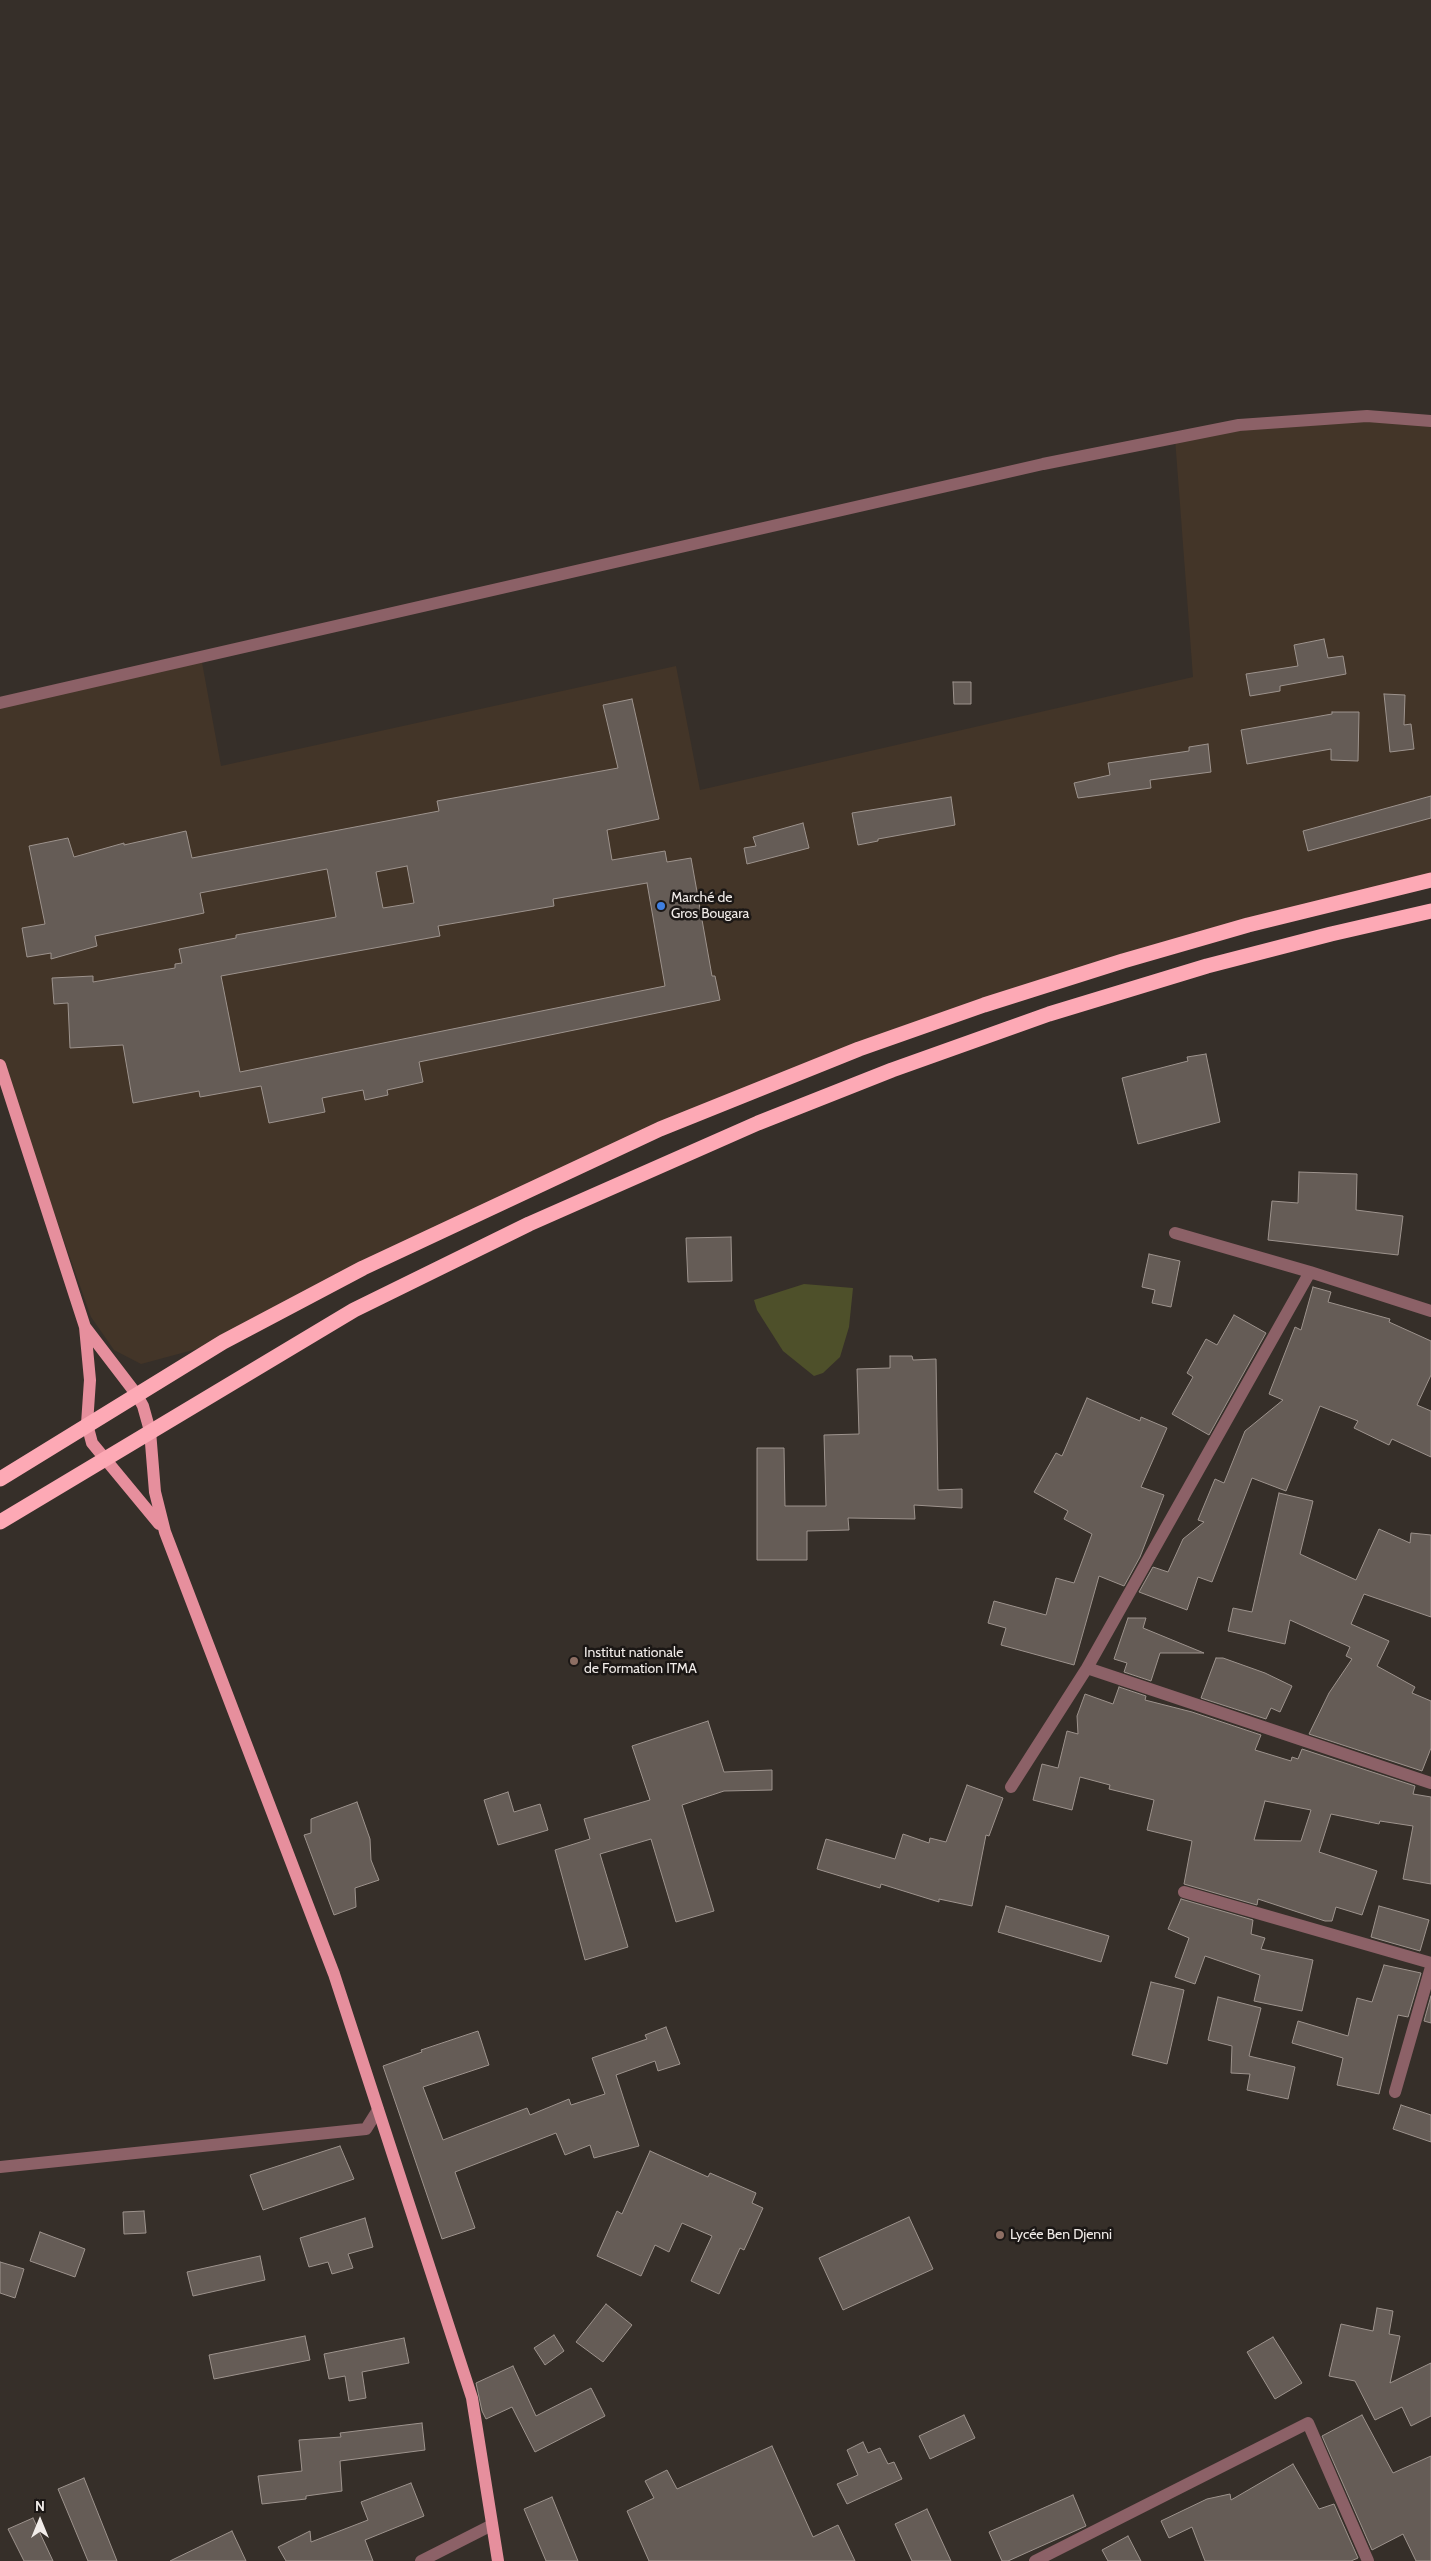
<!DOCTYPE html>
<meta charset="utf-8">
<style>
body{margin:0}
#map{position:relative;width:1431px;height:2561px;overflow:hidden;background:#362f29;font-family:Cabin,sans-serif}
canvas{display:block}
.north{position:absolute;left:15px;top:2496px;width:50px;height:50px;-webkit-text-stroke:4px #1b1715;paint-order:stroke;rotate:0deg;font-size:14px;font-weight:700;line-height:20px;text-align:center;color:#f1ece9}
.north::after{content:'';display:block;margin:auto;width:18px;height:22px;background:#f1ece9;clip-path:polygon(50% 0,100% 100%,50% 72%,0 100%)}
</style>
<div id="map">
<canvas width="1431" height="2561"></canvas>
<div class="north">N</div>
</div>
<script>
const g = document.querySelector('canvas').getContext('2d');
g.lineJoin = 'round';
function fill(path, color) { g.fillStyle = color; g.fill(path, 'evenodd'); }
const shape = rows => new Path2D(rows.map(r => 'M' + r).join(''));
function trace(path, color, width, dash) { g.strokeStyle = color; g.lineWidth = width; g.lineCap = dash ? 'butt' : 'round'; g.setLineDash(dash || []); g.stroke(path); }
function drawText(font, color, halo, rows, align = 'center') {
  g.font = font + ' Cabin,sans-serif'; g.lineWidth = 5; g.setLineDash([]); g.textBaseline = 'middle'; g.strokeStyle = halo; g.fillStyle = color; for (const [text, x, y, turn = 0] of rows) {
    g.save(); g.translate(x, y); g.rotate((+turn || 0) * Math.PI / 180); g.textAlign = isNaN(turn) ? turn : align; if (halo) g.strokeText(text, 0, 0); g.fillText(text, 0, 0); g.restore();
  }
}
fill(shape([
 [1367,416,1431,421,1431,880,1123,961,731,1100,223,1342,141,1364,114,1350,91,1317,0,1060,0,703,201,657,221,766,676,666,700,790,1193,677,1175,438]
]), '#433528');
fill(shape([
 [804,1284,853,1288,849,1327,840,1357,823,1373,814,1376,783,1351,757,1310,754,1300]
]), '#4e502a');
const building = shape([
 [1324,639,1328,658,1343,656,1346,674,1280,686,1280,691,1250,696,1246,674,1298,666,1294,645,1324,639],
 [953,682,971,682,971,704,954,704,953,682],
 [1384,694,1405,695,1404,725,1411,724,1414,749,1390,752,1384,694],
 [632,699,659,819,607,830,612,860,665,851,667,862,691,858,712,976,715,976,720,1000,419,1062,423,1082,387,1090,388,1095,365,1100,363,1090,322,1098,325,1112,269,1123,261,1086,200,1097,199,1091,133,1103,123,1045,70,1048,68,1003,54,1004,52,978,93,976,93,982,175,968,175,964,182,963,179,949,236,938,236,935,336,917,327,869,200,893,204,913,95,936,97,946,51,959,51,953,27,957,22,928,45,924,29,846,68,838,74,857,124,843,124,845,186,831,192,858,439,811,437,801,618,768,603,705,632,699],
 [407,866,414,903,383,908,376,872,407,866],
 [647,883,665,986,240,1072,221,976,440,936,438,926,554,906,553,899,647,883],
 [1332,712,1359,712,1358,761,1331,760,1331,749,1247,764,1241,730,1332,714,1332,712],
 [1208,744,1211,772,1150,780,1151,788,1078,798,1074,783,1110,775,1108,763,1189,751,1189,747,1208,744],
 [1431,796,1431,818,1308,851,1303,831,1431,796],
 [951,797,955,825,878,839,878,841,858,845,852,813,951,797],
 [803,823,809,848,747,864,744,848,756,846,753,837,803,823],
 [1206,1054,1220,1122,1138,1144,1122,1078,1188,1061,1187,1057,1206,1054],
 [1299,1172,1357,1174,1356,1210,1403,1216,1398,1255,1268,1240,1272,1201,1298,1203,1299,1172],
 [731,1237,732,1281,688,1282,686,1238,731,1237],
 [1149,1254,1180,1261,1171,1307,1152,1303,1155,1290,1142,1287,1149,1254],
 [1313,1287,1331,1292,1328,1302,1390,1319,1389,1322,1431,1341,1431,1375,1417,1405,1431,1411,1431,1457,1392,1439,1389,1445,1354,1428,1358,1421,1320,1406,1286,1491,1252,1478,1212,1582,1198,1577,1187,1610,1139,1592,1153,1567,1168,1572,1183,1539,1204,1522,1198,1520,1215,1479,1224,1483,1245,1431,1283,1400,1269,1394,1295,1327,1301,1330,1313,1287],
 [1234,1315,1266,1333,1209,1435,1172,1414,1193,1377,1187,1373,1206,1339,1217,1345,1234,1315],
 [890,1356,912,1356,913,1360,936,1359,938,1490,962,1489,962,1508,914,1505,915,1519,848,1518,849,1530,807,1531,807,1560,757,1560,757,1448,784,1448,785,1506,826,1506,824,1435,859,1434,857,1369,890,1368,890,1356],
 [1087,1398,1140,1421,1141,1417,1167,1428,1141,1487,1164,1495,1140,1557,1124,1586,1099,1576,1074,1665,1001,1645,1006,1628,988,1623,994,1601,1046,1615,1056,1578,1074,1583,1092,1534,1064,1519,1068,1511,1034,1492,1056,1453,1062,1456,1087,1398],
 [1279,1493,1313,1501,1300,1554,1356,1580,1379,1529,1410,1543,1411,1533,1431,1535,1431,1617,1364,1594,1351,1624,1389,1641,1377,1666,1415,1687,1412,1693,1431,1701,1431,1748,1422,1771,1309,1734,1329,1693,1352,1659,1346,1656,1350,1647,1290,1620,1285,1644,1228,1631,1233,1608,1252,1612,1279,1493],
 [1128,1618,1146,1618,1143,1628,1204,1653,1160,1653,1151,1681,1124,1672,1127,1663,1114,1659,1128,1618],
 [1216,1658,1223,1658,1265,1673,1292,1686,1280,1712,1271,1708,1266,1719,1201,1698,1216,1658],
 [1119,1687,1146,1696,1145,1700,1192,1712,1261,1735,1255,1750,1291,1761,1292,1757,1298,1759,1302,1749,1415,1786,1413,1794,1431,1797,1431,1884,1403,1879,1413,1826,1380,1821,1379,1824,1331,1814,1319,1852,1377,1871,1362,1915,1336,1907,1332,1921,1325,1921,1258,1899,1257,1905,1184,1884,1192,1841,1147,1830,1154,1800,1109,1789,1110,1785,1080,1777,1072,1810,1033,1800,1042,1764,1058,1768,1067,1731,1078,1734,1077,1716,1085,1694,1113,1704,1119,1687],
 [1265,1801,1311,1810,1301,1841,1254,1840,1265,1801],
 [708,1721,724,1772,772,1770,772,1790,724,1791,682,1805,714,1911,676,1922,651,1839,600,1854,628,1947,585,1960,555,1850,590,1839,584,1819,650,1800,632,1746,708,1721],
 [967,1785,1003,1798,989,1836,986,1835,972,1906,939,1899,939,1902,881,1884,880,1888,817,1869,826,1839,895,1859,903,1834,929,1843,930,1838,946,1842,967,1785],
 [508,1792,514,1812,540,1804,548,1830,498,1845,484,1800,508,1792],
 [357,1802,370,1839,371,1860,379,1880,355,1888,356,1907,334,1915,304,1835,311,1833,311,1819,357,1802],
 [1181,1899,1253,1920,1251,1934,1265,1938,1261,1949,1313,1960,1302,2011,1254,2001,1260,1975,1205,1956,1195,1984,1175,1977,1189,1938,1168,1929,1181,1899],
 [1006,1906,1109,1936,1101,1962,998,1932,1006,1906],
 [1379,1906,1429,1920,1420,1951,1371,1937,1379,1906],
 [1384,1965,1421,1973,1408,2017,1398,2015,1379,2094,1337,2085,1343,2058,1292,2043,1298,2021,1348,2036,1357,1998,1372,2002,1384,1965],
 [1151,1982,1184,1990,1167,2064,1132,2055,1151,1982],
 [1431,1996,1431,2023,1424,2021,1431,1996],
 [1218,1997,1261,2008,1249,2056,1295,2067,1288,2099,1247,2090,1250,2074,1231,2073,1232,2046,1208,2040,1218,1997],
 [666,2027,680,2064,658,2071,655,2061,616,2075,639,2146,594,2158,590,2145,565,2155,556,2133,455,2172,475,2228,442,2239,383,2066,422,2052,421,2050,478,2031,489,2065,423,2087,443,2140,527,2108,530,2115,569,2099,571,2105,605,2094,592,2058,647,2039,645,2035,666,2027],
 [1401,2105,1431,2115,1431,2142,1393,2129,1401,2105],
 [340,2146,354,2179,263,2210,250,2175,340,2146],
 [650,2151,708,2177,710,2173,756,2193,752,2203,763,2208,744,2250,740,2248,719,2294,691,2281,712,2236,682,2223,669,2252,655,2245,641,2276,597,2256,617,2211,622,2214,650,2151],
 [144,2211,146,2233,124,2234,123,2212,144,2211],
 [909,2217,933,2269,843,2310,819,2258,909,2217],
 [365,2218,373,2247,348,2254,353,2268,332,2274,328,2262,309,2267,300,2238,365,2218],
 [40,2232,85,2249,75,2277,30,2261,40,2232],
 [260,2256,265,2280,193,2296,187,2272,260,2256],
 [0,2262,24,2269,15,2298,0,2293,0,2262],
 [606,2304,632,2325,603,2362,576,2342,606,2304],
 [1377,2308,1393,2311,1389,2334,1400,2336,1390,2383,1431,2363,1431,2416,1411,2426,1402,2407,1375,2420,1355,2381,1329,2376,1341,2324,1373,2331,1377,2308],
 [554,2335,564,2351,545,2365,534,2348,554,2335],
 [305,2336,310,2360,214,2379,209,2355,305,2336],
 [1273,2337,1302,2383,1275,2399,1247,2352,1273,2337],
 [404,2338,409,2363,362,2372,366,2398,349,2401,345,2376,329,2379,324,2354,404,2338],
 [513,2366,536,2416,591,2388,605,2416,535,2452,512,2407,486,2419,482,2411,476,2383,513,2366],
 [964,2415,975,2438,930,2459,919,2436,964,2415],
 [1362,2415,1393,2473,1431,2456,1431,2561,1416,2561,1403,2534,1372,2550,1322,2436,1362,2415],
 [422,2423,425,2450,340,2461,342,2491,306,2496,306,2499,262,2504,258,2476,302,2471,299,2440,341,2437,340,2433,422,2423],
 [863,2442,868,2453,880,2448,888,2464,894,2462,902,2479,847,2504,837,2484,858,2475,847,2450,863,2442],
 [772,2446,813,2537,838,2525,855,2561,649,2561,627,2511,654,2498,645,2481,667,2470,677,2489,772,2446],
 [1293,2464,1319,2509,1334,2504,1358,2558,1351,2561,1205,2561,1192,2527,1169,2538,1161,2521,1207,2499,1230,2494,1231,2500,1293,2464],
 [84,2478,117,2561,88,2561,58,2489,84,2478],
 [411,2483,424,2516,365,2540,373,2561,286,2561,278,2547,310,2531,311,2542,368,2520,361,2502,411,2483],
 [1073,2495,1086,2526,1008,2561,1002,2561,989,2532,1073,2495],
 [552,2497,578,2561,546,2561,524,2509,552,2497],
 [927,2509,951,2561,912,2561,895,2524,927,2509],
 [33,2518,53,2561,24,2561,8,2529,33,2518],
 [232,2531,246,2561,170,2561,232,2531],
 [1128,2536,1141,2561,1108,2561,1102,2550,1128,2536]
]);
fill(building, '#655c56');
trace(building, '#9d938d', 1);
trace(shape([
 [0,703,1043,464,1239,425,1367,416,1431,421],
 [1175,1233,1310,1272,1431,1311],
 [1087,1668,1431,1783],
 [1011,1787,1087,1668,1310,1272],
 [1184,1892,1431,1963],
 [1395,2092,1431,1967],
 [0,2167,366,2129,378,2110],
 [421,2561,492,2525],
 [1035,2561,1308,2423,1368,2561]
]), '#8c6167', 12);
trace(shape([
 [0,1065,85,1327,90,1380,87,1424,92,1443,159,1524],
 [85,1327,137,1395,143,1406,150,1431,155,1492,165,1532,334,1974,472,2398,498,2561]
]), '#e68f9d', 12);
trace(shape([
 [0,1479,223,1342,363,1268,660,1129,859,1049,984,1005,1123,961,1248,925,1431,880],
 [0,1522,354,1310,529,1224,758,1123,892,1070,1049,1014,1207,966,1331,934,1431,911]
]), '#fda9b5', 15);
for (const [x, y, r, color] of [
 [661,906,5,"#3f7fe0"],
 [574,1661,5,"#8d6e63"],
 [1000,2235,5,"#8d6e63"]
]) { const dot = new Path2D(); dot.arc(x, y, r, 0, 2 * Math.PI); g.fillStyle = color; g.fill(dot); trace(dot, '#1b1715', 2); }
drawText('14px', '#f1ece9', '#1b1715', [
 ["Marché de",671,898],
 ["Gros Bougara",671,914],
 ["Institut nationale",584,1653],
 ["de Formation ITMA",584,1669],
 ["Lycée Ben Djenni",1010,2235]
], 'left');
</script>
